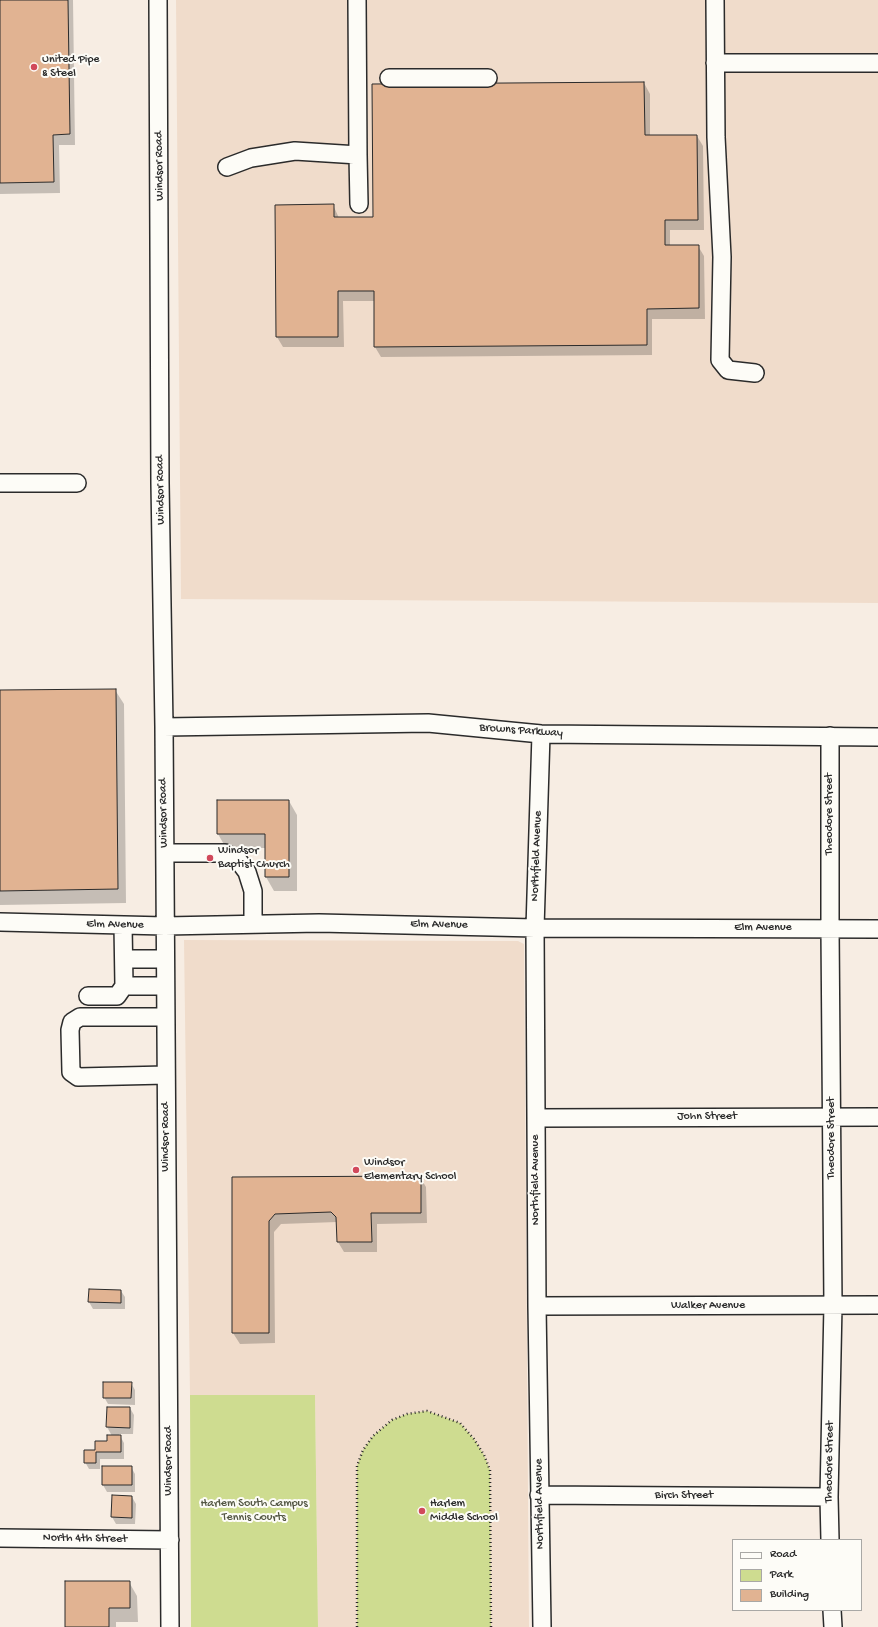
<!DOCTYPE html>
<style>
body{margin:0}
#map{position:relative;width:878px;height:1627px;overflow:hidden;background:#f7ede3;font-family:"Gochi Hand",sans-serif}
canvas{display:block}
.legend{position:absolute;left:732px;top:1539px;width:130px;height:72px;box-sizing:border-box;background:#fdfcf7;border:1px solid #a9a8a5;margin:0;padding:5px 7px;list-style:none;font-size:12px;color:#2b2b2b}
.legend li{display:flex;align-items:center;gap:8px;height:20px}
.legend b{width:20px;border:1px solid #a9a8a5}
</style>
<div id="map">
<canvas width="878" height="1627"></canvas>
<ul class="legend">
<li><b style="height:5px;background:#fdfcf7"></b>Road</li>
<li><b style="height:11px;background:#cedc90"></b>Park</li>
<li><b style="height:11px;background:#e1b392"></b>Building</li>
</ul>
</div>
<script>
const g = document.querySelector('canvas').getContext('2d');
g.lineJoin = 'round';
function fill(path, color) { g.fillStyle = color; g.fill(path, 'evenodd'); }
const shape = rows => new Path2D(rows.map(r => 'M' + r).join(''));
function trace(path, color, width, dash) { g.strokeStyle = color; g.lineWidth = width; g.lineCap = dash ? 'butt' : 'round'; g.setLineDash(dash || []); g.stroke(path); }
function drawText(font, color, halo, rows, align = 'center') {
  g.font = font + ' "Gochi Hand",sans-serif'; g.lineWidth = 4; g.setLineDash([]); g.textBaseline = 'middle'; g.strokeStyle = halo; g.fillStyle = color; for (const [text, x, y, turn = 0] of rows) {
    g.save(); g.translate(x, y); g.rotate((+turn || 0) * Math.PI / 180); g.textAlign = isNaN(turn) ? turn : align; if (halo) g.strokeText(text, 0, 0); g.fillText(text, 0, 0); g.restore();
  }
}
fill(shape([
 [176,0,878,0,878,603,181,599],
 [184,940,518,941,524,944,529,1627,318,1627,315,1396,190,1395]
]), '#f0dccb');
fill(shape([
 [190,1395,315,1395,318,1627,191,1627],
 [427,1411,460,1423,474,1439,484,1455,490,1470,491,1627,357,1627,357,1466,363,1450,373,1436,392,1420,407,1414]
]), '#cedc90');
fill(shape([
 [0,0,73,0,75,145,59,145,60,193,0,194],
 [644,83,650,94,650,136,697,136,703,146,704,230,670,230,670,246,698,246,704,256,705,319,652,319,652,355,381,357,375,347,375,301,343,301,344,347,283,347,277,337,333,205,339,218,374,218],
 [115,690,124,704,126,903,0,905,0,691],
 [289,801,297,815,297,891,274,891,266,877,266,848,226,848,218,834],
 [420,1177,426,1187,427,1223,377,1224,377,1252,344,1252,338,1242,337,1222,281,1224,274,1232,275,1343,240,1344,233,1333,233,1178],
 [121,1291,125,1297,125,1309,93,1309,89,1302],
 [131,1383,135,1390,135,1405,108,1404,104,1397],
 [130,1408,134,1415,133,1434,119,1434,124,1443,124,1459,100,1459,100,1469,89,1469,85,1462,108,1442,112,1436,107,1427],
 [131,1467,135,1474,135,1492,107,1492,103,1485],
 [132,1497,136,1504,135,1524,116,1524,112,1517],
 [129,1582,137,1596,138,1622,116,1622,116,1627,66,1627]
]), '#0003');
const building = shape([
 [0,0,68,0,70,134,53,135,54,182,0,183,0,0],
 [644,82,645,135,697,135,698,220,665,220,665,245,699,245,699,308,647,309,647,345,374,347,374,291,338,291,338,337,276,337,275,205,334,204,334,217,373,217,372,84,644,82],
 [116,689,118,889,0,891,0,690,116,689],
 [217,800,289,800,289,877,265,877,265,834,217,834,217,800],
 [421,1176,421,1213,371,1213,372,1242,337,1242,336,1217,331,1212,275,1214,269,1221,269,1333,232,1333,232,1177,421,1176],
 [89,1289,121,1290,121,1303,88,1302,89,1289],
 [103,1382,132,1382,131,1398,103,1398,103,1382],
 [107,1407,130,1407,130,1428,106,1427,107,1407],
 [107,1435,121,1435,121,1452,96,1452,96,1463,84,1463,84,1450,95,1450,95,1441,107,1441,107,1435],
 [102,1466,132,1466,132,1485,102,1485,102,1466],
 [112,1495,132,1496,132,1518,111,1517,112,1495],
 [65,1581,130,1581,130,1608,109,1608,109,1627,65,1627,65,1581]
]);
fill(building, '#e1b392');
trace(building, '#2b2b2b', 1);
const minor = shape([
 [158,0,160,483,164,727,170,1627],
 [715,0,716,137,722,257,720,360,728,370,755,373],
 [715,63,878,63],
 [389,78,488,78],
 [358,155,359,204],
 [227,167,251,158,295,151,358,155,357,0],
 [0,483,77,483],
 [164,727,428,723,541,734,878,737],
 [541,734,535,928,537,1306,542,1627],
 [830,736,830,929,833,1305,829,1497,830,1540],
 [165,853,225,853,238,860,247,872,253,891,253,924],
 [0,922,165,926,319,923,535,928,878,929],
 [123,925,124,986,165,986],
 [124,959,165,959],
 [88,996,117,996,124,986],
 [166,1017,80,1017,72,1022,70,1030,71,1072,78,1077,166,1075],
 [536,1118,878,1117],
 [537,1306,878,1305],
 [539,1495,829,1497],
 [0,1538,170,1540],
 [832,1610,833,1627]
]);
trace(minor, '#2b2b2b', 20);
trace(shape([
 [357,1627,357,1466,363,1450,373,1436,392,1420,407,1414,427,1411,460,1423,474,1439,484,1455,490,1470,491,1627]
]), '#2b2b2b', 2.5, [1, 3]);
trace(minor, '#fdfcf7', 17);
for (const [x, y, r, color] of [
 [34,67,4,"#d1495b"],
 [210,858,4,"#d1495b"],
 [356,1170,4,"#d1495b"],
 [422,1511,4,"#d1495b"]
]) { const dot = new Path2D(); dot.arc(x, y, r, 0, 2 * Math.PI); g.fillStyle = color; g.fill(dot); trace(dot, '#fdfcf7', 1.5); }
drawText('12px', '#2b2b2b', '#fdfcf7', [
 ["United Pipe",42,60],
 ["& Steel",42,74],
 ["Windsor",218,851],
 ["Baptist Church",218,865],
 ["Windsor",364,1163],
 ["Elementary School",364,1177],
 ["Harlem",430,1504],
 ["Middle School",430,1518]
], 'left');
drawText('12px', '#2b2b2b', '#fdfcf7', [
 ["Windsor Road",160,166,-91],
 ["Windsor Road",161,490,-91],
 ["Browns Parkway",521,731,4],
 ["Windsor Road",164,813,-91],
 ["Theodore Street",830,814,-90],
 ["Northfield Avenue",537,856,-88],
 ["Elm Avenue",115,925,1],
 ["Elm Avenue",439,925,1],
 ["Elm Avenue",763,928],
 ["John Street",707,1117],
 ["Windsor Road",166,1137,-90],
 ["Theodore Street",832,1138,-90],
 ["Northfield Avenue",536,1180,-90],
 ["Walker Avenue",708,1306],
 ["Windsor Road",169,1461,-90],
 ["Theodore Street",830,1462,-89],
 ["Birch Street",684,1496],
 ["Northfield Avenue",540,1504,-91],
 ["North 4th Street",85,1539,1]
]);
drawText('12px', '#545744', '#fdfcf7', [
 ["Harlem South Campus",254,1504],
 ["Tennis Courts",254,1518]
]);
</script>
